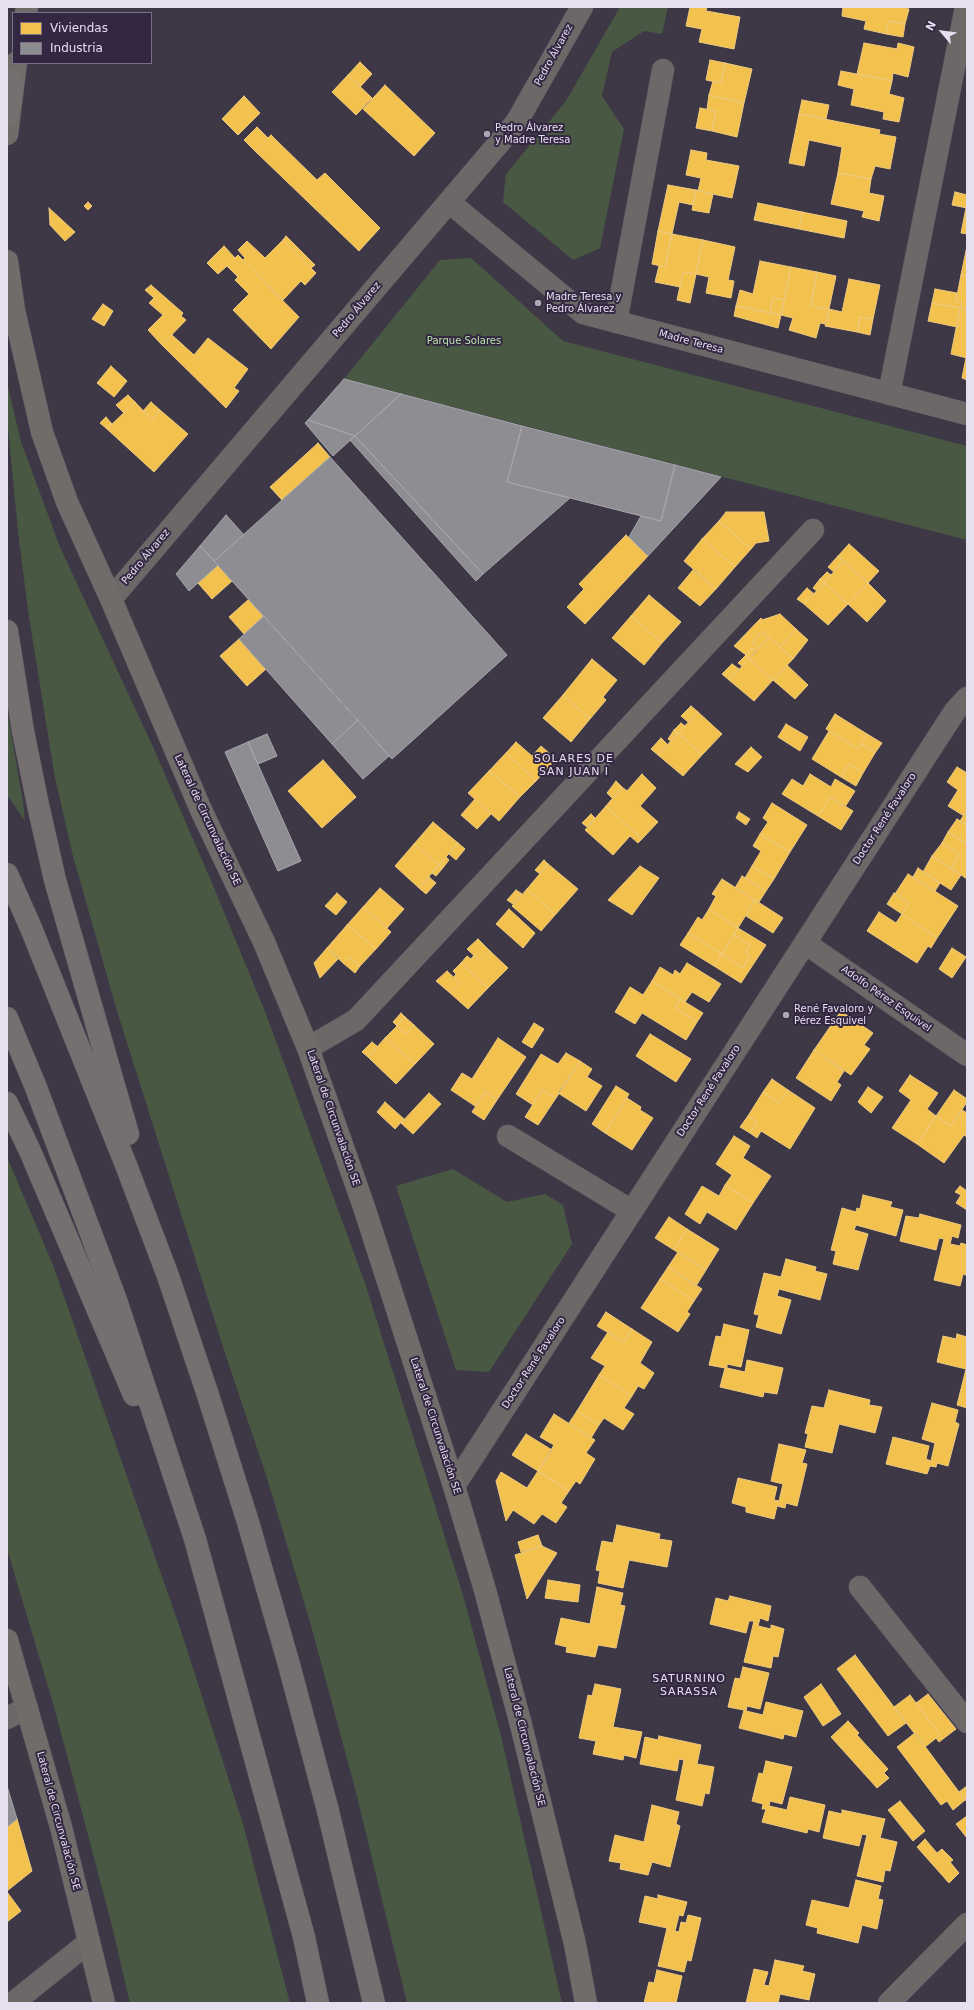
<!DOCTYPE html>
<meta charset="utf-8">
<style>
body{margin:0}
#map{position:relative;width:974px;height:2010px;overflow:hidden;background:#3e3846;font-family:"DejaVu Sans",sans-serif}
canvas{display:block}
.frame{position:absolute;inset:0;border:8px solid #e6dff0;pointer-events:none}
.legend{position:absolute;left:12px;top:12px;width:140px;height:52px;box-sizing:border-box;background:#332741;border:1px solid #7b7187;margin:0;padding:5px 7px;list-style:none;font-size:12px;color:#e6dff0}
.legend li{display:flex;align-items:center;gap:8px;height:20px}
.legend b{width:20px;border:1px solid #7b7187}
.north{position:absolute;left:922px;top:12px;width:40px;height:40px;-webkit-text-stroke:3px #332741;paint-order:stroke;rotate:298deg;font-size:11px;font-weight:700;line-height:16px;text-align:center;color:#e6dff0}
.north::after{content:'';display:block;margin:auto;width:14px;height:18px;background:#e6dff0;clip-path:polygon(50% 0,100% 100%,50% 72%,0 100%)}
</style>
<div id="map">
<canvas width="974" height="2010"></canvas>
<div class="frame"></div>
<ul class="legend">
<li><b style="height:11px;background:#f2c14e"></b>Viviendas</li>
<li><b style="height:11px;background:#8d8d92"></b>Industria</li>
</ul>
<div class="north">N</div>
</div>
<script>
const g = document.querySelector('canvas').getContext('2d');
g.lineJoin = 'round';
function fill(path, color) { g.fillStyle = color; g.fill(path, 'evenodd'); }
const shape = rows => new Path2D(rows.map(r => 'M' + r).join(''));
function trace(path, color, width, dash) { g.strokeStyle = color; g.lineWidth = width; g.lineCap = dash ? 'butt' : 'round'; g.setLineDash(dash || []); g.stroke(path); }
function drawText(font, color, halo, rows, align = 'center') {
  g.font = font + ' "DejaVu Sans",sans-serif'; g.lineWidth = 4; g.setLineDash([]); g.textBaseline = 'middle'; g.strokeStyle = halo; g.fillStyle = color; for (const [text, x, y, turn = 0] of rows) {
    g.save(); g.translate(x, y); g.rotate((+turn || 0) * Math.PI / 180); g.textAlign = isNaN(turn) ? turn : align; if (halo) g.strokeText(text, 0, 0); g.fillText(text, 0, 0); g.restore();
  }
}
fill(shape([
 [620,7,668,7,662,34,644,31,612,52,602,96,624,129,600,248,573,260,503,202,506,174,566,101],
 [471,258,563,341,967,446,967,540,344,379,440,260],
 [7,382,21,442,60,547,154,749,212,883,266,1014,365,1283,463,1595,501,1736,562,2003,407,2003,356,1792,310,1622,267,1478,224,1350,117,1011,73,856,55,778,29,617,19,540,7,419],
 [7,709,23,802,25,821,7,795],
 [7,1157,53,1265,180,1628,243,1824,290,2003,130,2003,112,1926,55,1710,7,1549],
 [453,1169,507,1202,545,1194,563,1205,572,1244,489,1372,456,1370,396,1186]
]), '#485843');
const homes = shape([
 [690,7,707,7,706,11,740,17,734,49,699,42,702,29,686,26,690,7],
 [843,7,901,7,909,9,905,24,889,21,886,34,864,29,866,21,842,16,843,7],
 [889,21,905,24,903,37,886,34,889,21],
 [864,43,897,49,898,43,914,47,908,77,893,73,892,81,857,74,864,43],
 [710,60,725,63,721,83,706,80,710,60],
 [360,62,372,74,360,87,348,75,360,62],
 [725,63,752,69,744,103,709,95,713,81,721,83,725,63],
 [841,71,892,81,889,94,904,98,899,122,883,119,884,112,851,105,854,89,838,85,841,71],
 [348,75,372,98,356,115,332,92,348,75],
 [385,85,435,133,414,156,363,109,385,85],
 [709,95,744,103,737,137,712,131,716,111,707,109,709,95],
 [244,96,260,113,238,135,222,119,244,96],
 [802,100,829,105,826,119,799,114,802,100],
 [700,108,716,111,712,131,696,128,700,108],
 [799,114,880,130,879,134,896,137,890,169,875,166,871,179,838,173,842,147,809,140,804,166,789,163,799,114],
 [257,127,268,138,255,151,244,140,257,127],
 [271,135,317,180,325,173,380,228,359,251,255,151,271,135],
 [691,150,707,153,706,160,739,166,732,198,698,191,701,178,686,175,691,150],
 [838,173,871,179,869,193,884,196,879,221,862,217,864,211,831,204,838,173],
 [668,185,696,190,693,205,679,202,672,234,658,231,668,185],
 [696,190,713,194,709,213,692,210,696,190],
 [955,192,967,195,967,208,952,205,955,192],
 [88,202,92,206,88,210,84,206,88,202],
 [758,203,802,212,799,229,754,220,758,203],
 [49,208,75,232,65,241,50,225,49,208],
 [966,208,967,208,967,234,961,233,966,208],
 [802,212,847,221,844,238,799,229,802,212],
 [658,231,672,234,665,267,652,264,658,231],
 [672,234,703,240,696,274,683,272,680,287,655,282,659,266,665,267,672,234],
 [286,236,315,265,311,268,283,240,286,236],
 [283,240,316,273,305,285,301,281,283,300,243,260,245,258,238,250,247,241,265,258,283,240],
 [703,240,735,247,728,280,734,281,731,298,706,293,709,277,696,274,703,240],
 [224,246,235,258,238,255,299,317,271,349,233,310,249,294,235,280,238,277,227,266,218,274,207,263,224,246],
 [967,246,967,276,961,275,967,246],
 [760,261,791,267,784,300,773,298,770,313,736,306,740,290,753,294,760,261],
 [791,267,817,272,811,306,829,309,826,324,820,323,816,338,789,330,793,318,781,315,791,267],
 [683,272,696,274,690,303,677,300,683,272],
 [817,272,836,276,829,309,811,306,817,272],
 [961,275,967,276,967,310,960,308,962,303,956,301,961,275],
 [849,279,880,285,873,319,860,317,857,332,825,326,829,309,842,312,849,279],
 [151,285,183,313,181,316,186,320,162,345,148,330,163,315,149,303,154,298,145,290,151,285],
 [935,289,957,293,956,301,962,303,960,308,932,303,935,289],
 [773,298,784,300,781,315,770,313,773,298],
 [932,303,960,308,957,327,928,321,932,303],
 [103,304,113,311,104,326,92,319,103,304],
 [736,306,781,315,778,328,734,316,736,306],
 [960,308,967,310,967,358,951,354,960,308],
 [860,317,873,319,870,335,857,332,860,317],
 [172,335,194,355,208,338,248,369,234,388,239,391,226,408,162,345,172,335],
 [966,358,967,358,967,380,962,378,966,358],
 [111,366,127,381,114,397,97,383,111,366],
 [128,395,135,402,124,413,116,405,128,395],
 [135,402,152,420,160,410,188,434,154,472,107,429,135,402],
 [151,402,160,410,152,420,143,411,151,402],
 [106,417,112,424,107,429,100,423,106,417],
 [318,443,330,457,282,500,270,487,318,443],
 [726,512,764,512,769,541,756,543,751,549,719,521,726,512],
 [719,521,751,549,735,567,702,539,719,521],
 [626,535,648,556,585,624,567,607,584,589,579,584,626,535],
 [702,539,735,567,716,589,684,561,702,539],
 [849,544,879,571,868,583,838,556,849,544],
 [838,556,843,561,834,572,828,567,838,556],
 [843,561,868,583,848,604,824,583,843,561],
 [218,565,232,581,212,599,198,583,218,565],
 [693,570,716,589,700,606,678,588,693,570],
 [827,572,831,575,824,583,820,579,827,572],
 [820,579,824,583,817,591,813,588,820,579],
 [824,583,848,604,828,625,804,604,824,583],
 [868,583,886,601,867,622,848,604,868,583],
 [807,588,814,594,804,604,797,599,807,588],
 [649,595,681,622,662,643,631,616,649,595],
 [249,599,264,616,244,634,229,617,249,599],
 [780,614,796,629,780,647,762,631,752,642,759,648,755,651,752,648,746,655,734,646,761,618,762,620,780,614],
 [631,616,662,643,644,665,612,638,631,616],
 [796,629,808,640,793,659,780,647,796,629],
 [762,631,769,637,759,648,752,642,762,631],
 [769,637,793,659,773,680,749,659,769,637],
 [239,639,266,669,247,686,220,656,239,639],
 [752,648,755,651,749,659,746,655,752,648],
 [746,655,749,659,742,666,738,663,746,655],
 [592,659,617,680,603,697,606,700,590,719,563,695,592,659],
 [749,659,773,680,754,701,729,680,749,659],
 [732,664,739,669,729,680,722,674,732,664],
 [787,665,808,685,795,699,773,680,787,665],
 [563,695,590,719,571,742,543,718,563,695],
 [691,706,698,712,688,722,681,716,691,706],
 [698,712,722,734,702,755,678,733,698,712],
 [835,714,867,734,858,749,826,729,835,714],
 [681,723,685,726,678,733,674,730,681,723],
 [786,724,808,737,800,751,778,737,786,724],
 [674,730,678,733,671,741,668,739,674,730],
 [829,731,858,749,861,744,875,753,863,773,849,764,841,777,812,759,829,731],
 [678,733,702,755,683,776,658,755,678,733],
 [867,734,882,743,875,753,861,744,867,734],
 [661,738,668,745,658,755,651,749,661,738],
 [516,742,532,756,541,746,556,759,536,781,506,753,516,742],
 [751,747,762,757,748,772,735,764,751,747],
 [506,753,536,781,520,797,489,771,506,753],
 [323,760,356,797,322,828,288,791,323,760],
 [849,764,863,773,856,786,841,777,849,764],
 [957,767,967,773,967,810,964,816,948,806,958,790,947,782,957,767],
 [489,771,520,797,499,821,468,793,489,771],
 [642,774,656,788,640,806,658,822,642,839,606,806,622,787,627,791,642,774],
 [810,774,831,787,835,779,855,791,845,807,830,797,818,816,782,794,792,779,803,786,810,774],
 [616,781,622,787,612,798,607,793,616,781],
 [830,797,853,811,841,830,818,816,830,797],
 [475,799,491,814,477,829,461,815,475,799],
 [772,803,807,825,790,852,760,834,768,822,763,818,772,803],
 [606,806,642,839,638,843,630,836,613,855,585,830,606,806],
 [967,810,967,825,960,821,967,810],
 [739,812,750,819,746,825,736,818,739,812],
 [591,814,595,818,587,827,582,823,591,814],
 [957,819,967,825,967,844,948,832,957,819],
 [433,822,458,843,439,865,414,844,433,822],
 [948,832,967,844,967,879,951,868,959,854,942,843,948,832],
 [760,834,790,852,774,879,752,866,761,851,753,846,760,834],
 [458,843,465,849,456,860,449,854,458,843],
 [942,843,959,854,951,868,932,856,942,843],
 [414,844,439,865,419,888,395,866,414,844],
 [932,856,961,875,951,890,923,872,932,856],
 [446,857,449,860,442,869,439,865,446,857],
 [544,860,548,864,540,874,535,870,544,860],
 [548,864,578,889,555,915,527,889,548,864],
 [439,865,442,869,436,876,432,873,439,865],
 [640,866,659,878,632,915,608,900,640,866],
 [752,866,774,879,766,891,745,878,752,866],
 [918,868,940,883,935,891,913,877,918,868],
 [908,874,958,906,937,938,902,914,909,903,895,894,908,874],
 [742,876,766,891,759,902,735,888,742,876],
 [429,877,436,883,426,894,419,888,429,877],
 [722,879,755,900,738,928,709,909,716,896,712,894,722,879],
 [380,888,404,909,387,928,363,907,380,888],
 [527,889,555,915,541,931,512,906,527,889],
 [516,890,522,894,513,904,507,900,516,890],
 [337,893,347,902,336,915,325,906,337,893],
 [894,893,909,903,902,914,887,904,894,893],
 [755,900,783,918,773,933,746,916,755,900],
 [363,907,391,932,376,949,347,925,363,907],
 [509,909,535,933,523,948,496,924,509,909],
 [709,909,738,928,722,954,688,933,698,917,702,920,709,909],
 [879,912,896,923,902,914,937,938,931,948,928,946,917,963,867,931,879,912],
 [347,925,376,949,360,966,349,957,343,963,327,948,347,925],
 [738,928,766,945,741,983,714,966,722,954,743,968,750,956,745,953,750,945,734,935,738,928],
 [688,933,722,954,714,966,680,945,688,933],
 [734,935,750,945,745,953,750,956,743,968,722,954,734,935],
 [478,939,490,951,480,961,467,949,478,939],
 [327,948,339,958,320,978,314,963,327,948],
 [952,948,966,957,952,978,939,969,952,948],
 [490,951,508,968,488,988,461,963,467,956,471,959,474,955,480,961,490,951],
 [349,957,360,966,355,973,343,963,349,957],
 [461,963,488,988,468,1009,450,993,460,983,454,977,456,974,453,971,461,963],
 [687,963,721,984,709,1002,692,992,685,1002,652,981,660,967,673,975,675,970,680,974,687,963],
 [447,971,460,983,450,993,436,981,447,971],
 [652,981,680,999,675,1008,697,1022,686,1040,642,1013,635,1024,615,1012,630,987,643,995,652,981],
 [680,999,703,1013,697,1022,675,1008,680,999],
 [841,1011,873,1033,864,1045,870,1049,851,1075,814,1050,841,1011],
 [401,1013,405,1017,397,1026,393,1022,401,1013],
 [405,1017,414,1025,406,1034,397,1026,405,1017],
 [534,1023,544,1029,532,1048,522,1042,534,1023],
 [414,1025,434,1044,415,1064,385,1038,397,1026,406,1034,414,1025],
 [650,1034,691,1059,676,1082,636,1056,650,1034],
 [385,1038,415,1064,396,1084,368,1057,385,1038],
 [498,1038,526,1057,497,1100,485,1092,475,1106,451,1090,462,1073,472,1079,498,1038],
 [372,1042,378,1047,368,1057,362,1052,372,1042],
 [814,1050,844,1071,837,1082,841,1085,831,1101,796,1078,814,1050],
 [566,1053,580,1061,556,1098,542,1090,533,1105,516,1094,541,1054,558,1064,566,1053],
 [580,1061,592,1069,587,1077,602,1086,586,1111,558,1093,580,1061],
 [910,1075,938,1093,927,1109,936,1116,917,1144,892,1128,911,1100,899,1091,910,1075],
 [772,1079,788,1090,779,1103,763,1092,772,1079],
 [616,1086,629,1094,605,1133,592,1124,616,1086],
 [868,1087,883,1097,871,1113,858,1102,868,1087],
 [542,1090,556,1098,538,1125,525,1117,542,1090],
 [788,1090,815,1108,790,1149,761,1131,757,1138,750,1133,757,1122,748,1116,763,1092,779,1103,788,1090],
 [954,1090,967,1099,967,1102,951,1126,936,1116,954,1090],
 [485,1092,497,1100,484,1120,472,1112,485,1092],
 [429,1093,441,1104,413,1134,401,1123,429,1093],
 [627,1098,641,1107,640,1110,653,1118,632,1150,605,1133,627,1098],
 [385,1102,404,1119,395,1129,377,1112,385,1102],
 [962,1110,967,1113,967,1137,964,1135,944,1163,917,1144,936,1116,951,1126,962,1110],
 [748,1116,757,1122,750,1133,740,1127,748,1116],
 [734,1136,750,1146,743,1158,771,1176,753,1203,725,1185,732,1175,716,1164,734,1136],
 [725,1185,753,1203,736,1230,707,1212,700,1224,685,1214,702,1186,719,1196,725,1185],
 [960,1186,967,1191,967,1210,956,1203,961,1195,955,1192,960,1186],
 [863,1195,892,1202,890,1207,903,1210,896,1236,856,1225,854,1230,868,1234,858,1270,833,1264,836,1251,831,1250,842,1208,856,1212,857,1208,860,1209,863,1195],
 [920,1214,961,1225,958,1238,952,1236,950,1244,960,1246,961,1243,967,1245,967,1271,966,1275,963,1274,960,1286,934,1280,944,1239,939,1238,936,1250,900,1241,906,1216,919,1218,920,1214],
 [669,1217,687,1229,674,1250,655,1238,669,1217],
 [687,1229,719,1249,706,1270,674,1250,687,1229],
 [678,1252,706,1270,696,1286,668,1267,678,1252],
 [786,1259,816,1267,815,1271,827,1274,820,1300,779,1289,777,1296,791,1300,781,1334,756,1327,759,1315,754,1314,764,1273,781,1277,786,1259],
 [668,1267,702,1289,694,1301,660,1279,668,1267],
 [660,1279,694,1301,687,1312,690,1314,678,1332,641,1308,660,1279],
 [606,1312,632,1329,624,1342,597,1326,606,1312],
 [724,1324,749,1330,741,1367,727,1364,727,1368,745,1372,747,1360,783,1368,777,1394,764,1392,763,1397,720,1387,725,1368,709,1365,716,1336,721,1337,724,1324],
 [632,1329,652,1342,640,1363,654,1373,644,1389,638,1386,632,1396,599,1375,605,1366,591,1358,608,1332,624,1342,632,1329],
 [957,1334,967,1337,967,1408,957,1405,966,1369,937,1362,943,1336,956,1339,957,1334],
 [599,1375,632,1396,624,1408,634,1414,623,1430,604,1418,599,1425,577,1411,599,1375],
 [829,1390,870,1400,869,1405,882,1407,875,1433,839,1424,832,1453,805,1447,808,1434,805,1433,812,1406,824,1408,829,1390],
 [932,1403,958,1410,955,1422,959,1424,948,1466,937,1463,936,1467,930,1466,927,1474,886,1464,893,1437,929,1446,926,1459,931,1461,935,1443,922,1439,932,1403],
 [577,1411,599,1425,591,1438,569,1423,577,1411],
 [554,1414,595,1440,586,1453,595,1459,580,1484,576,1481,569,1491,538,1471,554,1445,540,1437,554,1414],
 [526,1434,552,1450,538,1471,512,1455,526,1434],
 [779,1444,806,1450,802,1463,807,1464,797,1506,786,1503,785,1508,777,1506,774,1519,746,1512,746,1507,732,1503,738,1478,777,1487,774,1500,779,1501,783,1484,771,1481,779,1444],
 [538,1471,569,1491,561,1503,567,1507,556,1523,542,1514,534,1524,513,1510,506,1521,496,1481,501,1472,527,1488,538,1471],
 [617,1525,660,1534,659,1539,672,1541,667,1567,629,1560,623,1588,598,1583,600,1571,596,1570,602,1541,613,1543,617,1525],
 [538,1535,542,1546,521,1552,518,1542,538,1535],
 [542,1546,557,1553,527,1599,515,1555,542,1546],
 [548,1580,580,1585,578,1602,545,1598,548,1580],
 [597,1587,623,1593,620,1605,625,1606,616,1648,598,1645,595,1657,566,1652,567,1647,555,1644,561,1618,590,1624,597,1587],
 [730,1596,771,1606,768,1621,760,1618,758,1626,771,1629,771,1625,784,1629,778,1657,773,1656,771,1668,744,1662,754,1621,749,1621,746,1633,710,1624,716,1598,728,1601,730,1596],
 [855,1655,906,1723,888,1736,837,1669,855,1655],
 [743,1667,769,1673,760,1709,747,1706,746,1711,763,1715,766,1702,803,1711,796,1737,784,1734,783,1739,739,1728,744,1710,728,1707,735,1678,740,1679,743,1667],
 [595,1684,621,1689,613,1727,642,1732,636,1758,624,1755,623,1760,593,1754,596,1741,579,1738,588,1695,592,1696,595,1684],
 [821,1684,841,1714,823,1726,804,1697,821,1684],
 [928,1694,956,1729,939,1742,936,1738,940,1735,916,1703,928,1694],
 [910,1695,940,1735,925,1747,894,1707,910,1695],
 [848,1721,859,1733,857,1735,888,1769,884,1773,889,1778,877,1788,831,1737,848,1721],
 [915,1733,965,1800,953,1810,947,1801,941,1805,897,1747,915,1733],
 [659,1736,701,1745,697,1764,714,1767,709,1794,705,1793,702,1806,676,1800,684,1760,679,1759,677,1771,640,1764,645,1737,658,1740,659,1736],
 [766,1761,792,1767,782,1804,770,1801,769,1806,787,1810,790,1797,825,1805,819,1832,808,1829,807,1833,762,1822,766,1809,762,1809,763,1804,752,1801,759,1773,763,1774,766,1761],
 [967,1786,967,1802,959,1792,967,1786],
 [900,1801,925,1831,913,1841,888,1810,900,1801],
 [652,1805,679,1812,676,1824,680,1826,670,1867,652,1862,648,1875,620,1869,621,1863,609,1861,615,1835,644,1842,652,1805],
 [842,1810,885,1819,880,1838,897,1842,890,1871,885,1870,883,1882,857,1876,867,1835,862,1834,859,1846,823,1838,829,1811,842,1814,842,1810],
 [967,1816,967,1838,956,1824,967,1816],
 [17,1819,32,1871,7,1891,7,1827,17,1819],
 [925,1839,937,1853,942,1849,953,1860,950,1862,959,1873,949,1883,917,1847,925,1839],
 [856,1880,881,1886,878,1899,883,1900,877,1929,862,1925,858,1943,817,1933,818,1928,806,1925,812,1900,849,1908,856,1880],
 [7,1892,21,1911,7,1922,7,1892],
 [658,1895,687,1902,683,1916,679,1915,675,1931,679,1932,681,1922,686,1923,688,1915,701,1918,691,1961,687,1960,684,1972,658,1966,667,1928,639,1922,645,1896,658,1899,658,1895],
 [775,1960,804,1966,802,1971,815,1974,809,2000,780,1994,778,2003,746,2003,754,1969,768,1972,764,1985,769,1986,775,1960],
 [657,1970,682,1976,676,2003,644,2003,649,1982,654,1983,657,1970]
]);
fill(homes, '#f2c14e');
trace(homes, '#eeca7f', 1);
const industry = shape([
 [344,379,401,394,355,436,308,420,344,379],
 [401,394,522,426,507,482,570,498,483,574,355,436,401,394],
 [308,420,355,436,333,456,305,423,308,420],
 [522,426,675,465,661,521,507,482,522,426],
 [355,436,483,574,476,581,350,440,355,436],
 [330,457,507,655,392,759,214,561,330,457],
 [675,465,721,477,648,556,629,537,641,516,661,521,675,465],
 [226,515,244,535,214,561,200,546,226,515],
 [200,546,218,565,189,591,176,574,200,546],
 [264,616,358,720,332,744,239,639,264,616],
 [358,720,389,756,363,779,332,744,358,720],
 [267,734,277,756,258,764,248,742,267,734],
 [248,742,301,861,278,871,225,752,248,742],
 [7,1786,17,1819,7,1827,7,1786]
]);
fill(industry, '#8d8d92');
trace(industry, '#a8a6ae', 1);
const street = shape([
 [449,202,583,313,967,414],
 [616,322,663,70],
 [889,394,966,7],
 [111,599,516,123,582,7],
 [805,943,967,1055],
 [308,1048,356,1020,813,530],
 [508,1136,632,1211],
 [454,1486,955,711,967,698],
 [860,1587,967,1722],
 [7,1718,27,1708],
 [13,2003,89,1942],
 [889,2003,967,1924]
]);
const secondary = shape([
 [26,13,27,7],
 [7,134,16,63],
 [7,261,14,310,42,432,67,502,111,599,201,810,264,942,308,1048,364,1207,454,1486,485,1590,520,1721,575,1944,586,2003],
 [7,1640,61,1827,104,2003]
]);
const highway = shape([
 [7,116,13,81],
 [7,631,23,731,38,805,55,880,128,1134],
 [7,874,31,928,126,1165,168,1276,207,1392,248,1522,288,1661,327,1807,374,2003],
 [7,1018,35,1085,116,1300,195,1539,304,1937,318,2003],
 [7,1103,30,1151,134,1395]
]);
trace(street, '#595460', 23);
trace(secondary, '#595460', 23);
trace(highway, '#595460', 23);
trace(street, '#6c6868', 22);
trace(secondary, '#706c6a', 22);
trace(highway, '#756f6f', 22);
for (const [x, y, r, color] of [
 [487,134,4,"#aba5b4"],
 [538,303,4,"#aba5b4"],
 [786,1015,4,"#aba5b4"]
]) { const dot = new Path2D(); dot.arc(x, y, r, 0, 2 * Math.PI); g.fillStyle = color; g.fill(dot); trace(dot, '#332741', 1.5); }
drawText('10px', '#e6dff0', '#332741', [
 ["Pedro Álvarez",554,55,-61],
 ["Pedro Álvarez",357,310,-50],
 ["Madre Teresa",691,342,15],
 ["Pedro Álvarez",146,557,-50],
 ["Doctor René Favaloro",885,819,-57],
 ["Lateral de Circunvalación SE",207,820,65],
 ["Adolfo Pérez Esquivel",886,999,35],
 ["Doctor René Favaloro",709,1091,-57],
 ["Lateral de Circunvalación SE",333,1118,71],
 ["Doctor René Favaloro",534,1363,-57],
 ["Lateral de Circunvalación SE",435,1426,72],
 ["Lateral de Circunvalación SE",524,1737,76],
 ["Lateral de Circunvalación SE",58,1821,75]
]);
drawText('10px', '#e6dff0', '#332741', [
 ["Pedro Álvarez",495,128],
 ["y Madre Teresa",495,140],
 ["Madre Teresa y",546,297],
 ["Pedro Álvarez",546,309],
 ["René Favaloro y",794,1009],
 ["Pérez Esquivel",794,1021]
], 'left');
drawText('10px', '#b8e3ac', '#332741', [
 ["Parque Solares",464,341]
]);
g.letterSpacing = '1px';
drawText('11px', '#e6dff0', '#332741', [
 ["SOLARES DE",574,759],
 ["SAN JUAN I",574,772],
 ["SATURNINO",689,1679],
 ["SARASSA",689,1692]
]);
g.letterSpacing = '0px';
</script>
